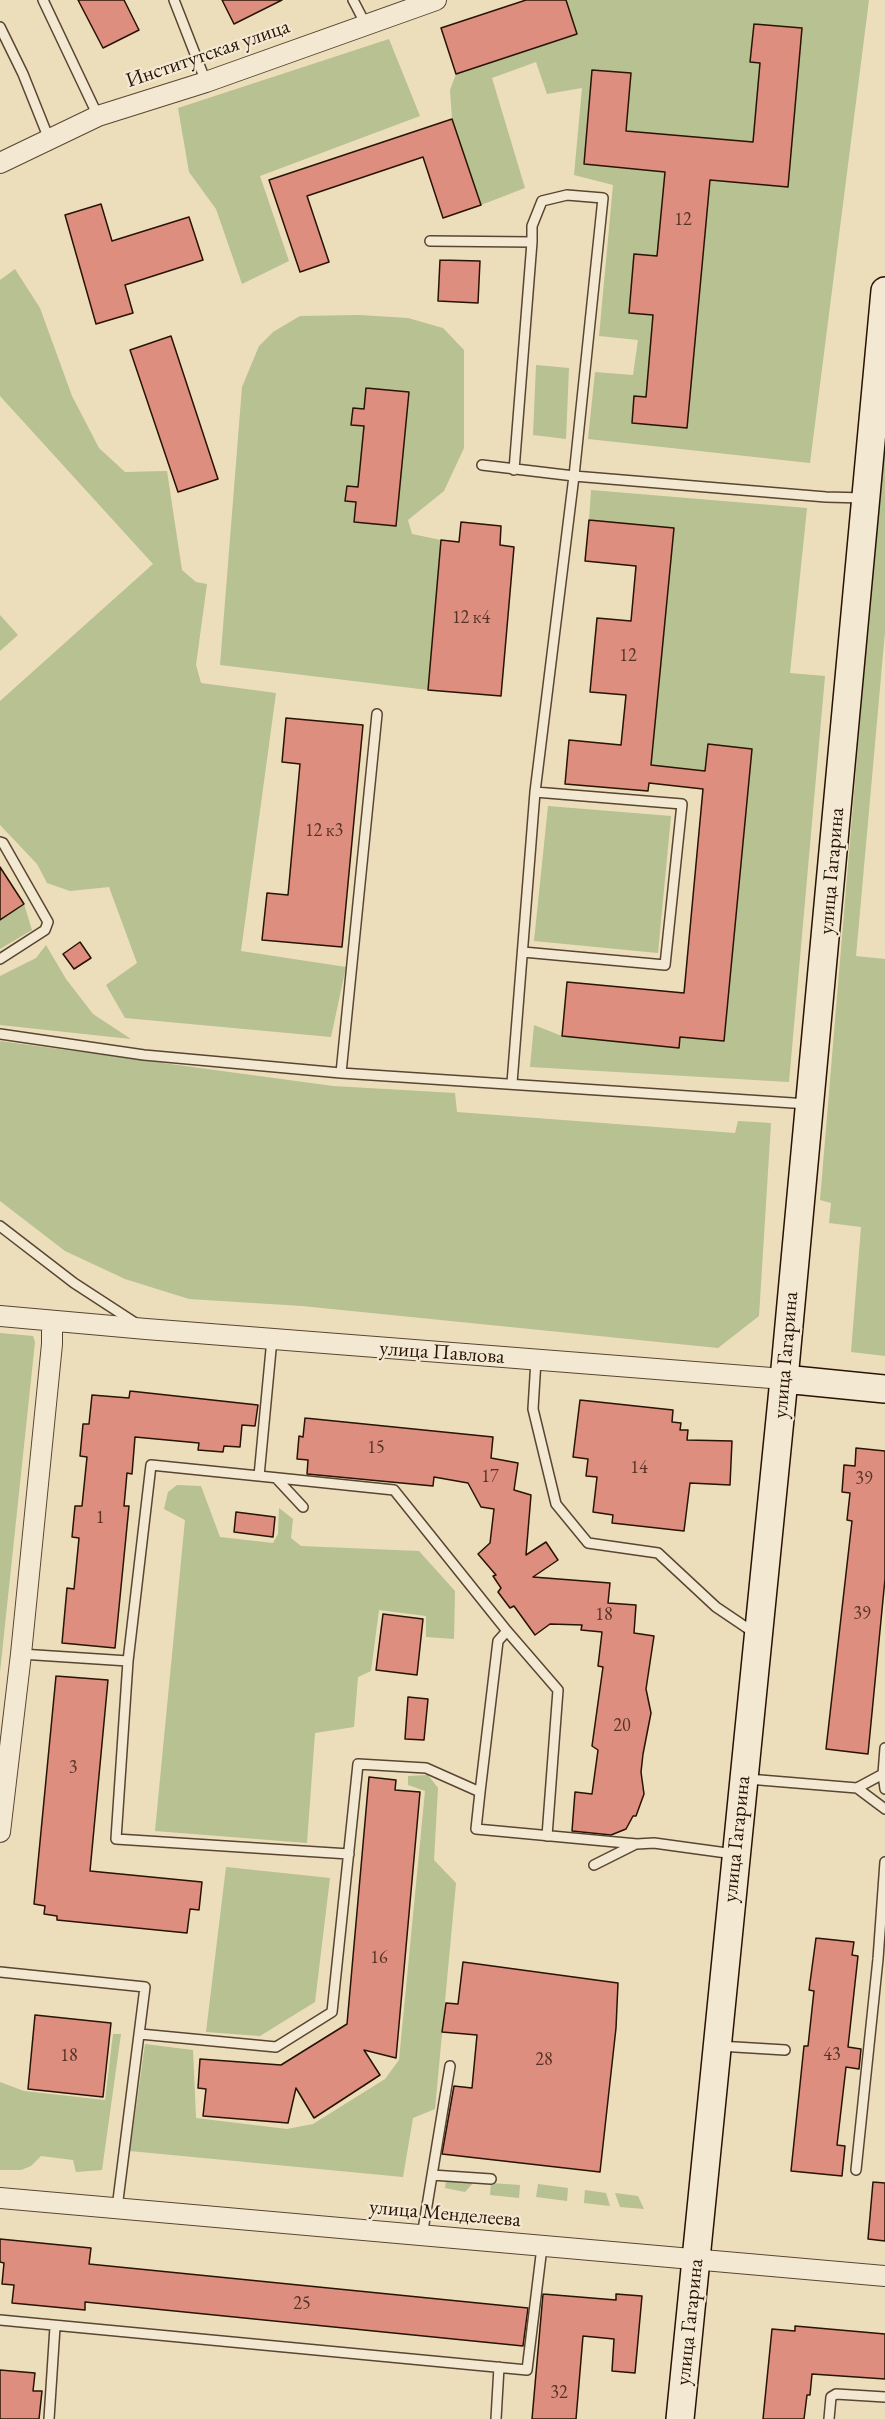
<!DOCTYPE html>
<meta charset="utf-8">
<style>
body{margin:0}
canvas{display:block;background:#ecddbb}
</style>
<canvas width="885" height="2419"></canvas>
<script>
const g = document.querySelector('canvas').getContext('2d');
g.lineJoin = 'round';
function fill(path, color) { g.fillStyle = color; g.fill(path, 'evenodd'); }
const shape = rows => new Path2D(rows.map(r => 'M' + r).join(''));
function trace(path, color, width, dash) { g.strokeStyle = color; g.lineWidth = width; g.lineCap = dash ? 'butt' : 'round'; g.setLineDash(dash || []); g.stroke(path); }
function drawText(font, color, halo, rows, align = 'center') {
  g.font = font + ' "EB Garamond",serif'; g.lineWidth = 4.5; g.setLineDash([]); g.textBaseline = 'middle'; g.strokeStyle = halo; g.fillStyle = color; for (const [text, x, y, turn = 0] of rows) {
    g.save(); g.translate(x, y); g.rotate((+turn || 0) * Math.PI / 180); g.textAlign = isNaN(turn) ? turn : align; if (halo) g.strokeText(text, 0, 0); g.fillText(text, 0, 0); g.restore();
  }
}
fill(shape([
 [566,0,869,0,810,463,588,439,595,372,633,375,638,340,599,336,613,185,574,175,582,88,547,94,536,62,492,78,525,188,481,205,452,119,450,90,456,74,577,34],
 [754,24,802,28,788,186,710,180,687,427,632,422,634,397,646,397,665,172,584,164,592,70,626,131,753,142,760,63,751,62],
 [389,39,420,116,260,176,289,261,242,284,216,209,189,172,178,108],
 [15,269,40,308,72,396,99,448,125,472,167,471,182,570,196,582,207,584,196,665,201,683,276,693,241,951,346,967,331,1037,125,1018,106,985,137,963,109,887,70,891,47,883,37,864,0,825,0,701,153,564,0,396,0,280],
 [359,315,408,318,443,328,464,350,464,448,444,491,408,520,412,534,441,540,428,690,220,665,242,387,259,346,273,332,300,316],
 [536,365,569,368,566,439,533,435],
 [885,422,885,632,856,956,885,959,885,1356,851,1352,861,1227,829,1223,831,1203,820,1200],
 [591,490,807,508,790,673,825,676,789,1082,530,1067,534,1025,562,1036,678,1048,680,1037,724,1040,752,749,708,744,705,771,651,765,673,528,589,520],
 [0,615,18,635,0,651],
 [548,806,671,816,658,953,534,941],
 [24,904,32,930,0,949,0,920],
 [46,945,66,979,93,1014,131,1039,0,1025,0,976,36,958],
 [0,1041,333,1086,455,1093,457,1112,735,1133,738,1121,771,1123,759,1316,718,1348,302,1306,189,1299,125,1279,65,1251,0,1201],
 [0,1333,33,1336,35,1342,0,1672],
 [177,1485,201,1486,220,1537,273,1543,278,1534,279,1508,293,1519,291,1538,301,1546,419,1551,455,1591,454,1639,426,1637,426,1616,379,1610,371,1671,358,1677,354,1727,315,1733,307,1843,155,1831,185,1520,164,1509,168,1492],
 [428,1775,438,1788,434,1860,456,1883,435,2109,413,2118,403,2177,130,2151,145,2044,193,2050,196,2118,287,2129,313,2124,385,2079,399,2060,425,1791,408,1785,408,1776],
 [226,1867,330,1878,315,2002,260,2036,206,2032],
 [113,2034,121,2034,102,2170,76,2172,73,2160,41,2156,31,2166,21,2170,0,2170,0,2082,24,2091,105,2100],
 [446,2179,475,2181,465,2192,445,2188],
 [491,2183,520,2185,519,2198,490,2195],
 [538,2184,568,2188,567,2201,536,2197],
 [585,2190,606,2193,610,2206,584,2203],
 [615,2193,638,2196,644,2209,620,2207]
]), '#b7c191');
const building = shape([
 [78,0,124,0,139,30,103,48,78,0],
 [222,0,282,0,234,24,222,0],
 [526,0,566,0,577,34,456,74,441,28,526,0],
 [754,24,802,28,788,187,710,180,687,428,632,423,634,396,646,397,653,315,629,313,634,254,657,256,665,172,584,164,592,70,631,73,626,131,753,142,760,63,750,62,754,24],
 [452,119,481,205,443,218,423,157,307,196,329,262,300,272,269,180,452,119],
 [101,204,112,241,189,217,203,260,125,285,133,313,96,324,65,215,101,204],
 [440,260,480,261,478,303,438,301,440,260],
 [171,336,218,479,178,492,130,350,171,336],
 [366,388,409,392,396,526,354,522,356,502,345,501,347,486,358,487,364,426,351,425,353,408,364,409,366,388],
 [589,520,674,528,651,765,705,771,708,744,752,749,724,1041,680,1037,679,1048,562,1036,567,982,684,993,703,789,649,783,648,791,565,784,569,740,621,745,626,695,590,692,597,618,631,621,636,566,585,561,589,520],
 [461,522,501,526,500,545,514,547,501,696,428,690,441,540,459,542,461,522],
 [286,718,363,725,342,947,262,940,267,893,288,895,300,764,282,762,286,718],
 [0,867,24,904,0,920,0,867],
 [80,942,91,958,74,969,63,954,80,942],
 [130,1391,258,1405,255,1426,242,1425,240,1447,224,1446,223,1452,198,1450,199,1443,135,1437,132,1474,127,1473,124,1506,129,1506,115,1648,62,1643,67,1588,74,1589,79,1538,72,1537,75,1506,82,1506,87,1457,80,1456,83,1424,89,1424,92,1395,129,1398,130,1391],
 [580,1400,673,1410,672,1422,681,1423,680,1430,688,1430,687,1440,732,1441,730,1485,690,1483,684,1531,612,1523,613,1515,593,1512,597,1477,586,1476,588,1459,573,1457,580,1400],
 [305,1418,493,1437,491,1458,518,1463,514,1490,531,1495,526,1555,546,1542,558,1560,533,1577,610,1583,608,1603,636,1605,634,1633,654,1636,646,1689,651,1713,643,1754,641,1772,644,1794,636,1816,633,1816,626,1829,611,1835,572,1831,575,1792,592,1794,598,1750,592,1746,603,1667,598,1666,602,1632,581,1630,582,1625,550,1624,535,1635,514,1606,510,1608,498,1592,501,1588,493,1576,496,1575,478,1554,490,1543,494,1509,481,1507,468,1483,434,1477,433,1486,307,1474,308,1460,297,1459,299,1436,303,1437,305,1418],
 [856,1448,885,1451,885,1579,868,1754,826,1749,852,1521,847,1520,850,1493,842,1492,844,1465,855,1466,856,1448],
 [236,1512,275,1517,273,1537,234,1532,236,1512],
 [383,1614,423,1619,417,1675,376,1670,383,1614],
 [56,1676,108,1680,90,1871,202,1882,199,1910,190,1909,187,1933,57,1920,57,1916,44,1914,45,1906,34,1904,56,1676],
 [408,1697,428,1699,424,1740,405,1739,408,1697],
 [369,1777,396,1780,395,1790,420,1792,396,2058,364,2050,380,2075,314,2118,296,2088,288,2123,203,2116,206,2089,198,2088,200,2059,281,2065,347,2024,369,1777],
 [816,1938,854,1942,852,1955,858,1956,848,2047,861,2049,859,2069,846,2067,837,2145,845,2146,842,2176,791,2171,804,2046,808,2046,814,1991,809,1990,816,1938],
 [463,1962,618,1983,616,2028,600,2172,442,2154,454,2086,472,2088,477,2035,442,2032,446,2003,458,2004,463,1962],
 [35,2015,111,2023,103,2097,28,2089,35,2015],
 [873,2182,885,2183,885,2241,868,2239,873,2182],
 [0,2239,91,2248,89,2264,528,2308,523,2346,85,2302,85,2310,12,2303,14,2285,2,2284,4,2263,0,2262,0,2239],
 [543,2294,616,2300,616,2294,642,2296,635,2373,612,2371,614,2339,583,2336,576,2419,532,2419,543,2294],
 [795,2326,885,2334,885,2379,812,2374,810,2395,807,2395,804,2419,763,2419,772,2329,795,2331,795,2326],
 [0,2370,35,2373,33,2391,42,2391,39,2419,0,2419,0,2370]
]);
fill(building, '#dd8e7f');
trace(building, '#281305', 1.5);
const lane = shape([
 [43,0,98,116],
 [174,0,206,82],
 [353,0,366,25],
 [0,27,23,74,49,139],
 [430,241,532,242,532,226,542,201,567,195,603,198,574,476,535,792,512,1083],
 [482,465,574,476,826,497,864,498],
 [514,470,532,242],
 [0,842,3,843,48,922,45,930,0,959],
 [523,952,665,965,682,804,535,792],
 [0,1034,144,1055,341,1073,808,1104],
 [341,1073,377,714],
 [0,1226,74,1283,137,1324],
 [272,1339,259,1476,394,1490,507,1631,558,1690,547,1836],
 [536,1360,533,1409,556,1504,588,1543,658,1553,716,1607,756,1634],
 [276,1478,303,1507],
 [21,1654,128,1661,116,1839,349,1854],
 [128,1661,151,1465,259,1476],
 [883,1774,885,1789],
 [748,1779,857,1788,885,1809],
 [857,1788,883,1774,885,1748],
 [480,1792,498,1641,507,1631],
 [594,1865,634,1845],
 [0,1972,145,1987,117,2208],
 [140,2034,276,2047,332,2012,358,1764,426,1768,480,1792,476,1829,637,1844,654,1843,734,1854],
 [719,2046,785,2050],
 [856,2170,878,1959,885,1862],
 [432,2175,491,2179],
 [422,2236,450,2066],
 [0,2320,527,2370,542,2247],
 [49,2419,55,2327],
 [496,2419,499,2367],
 [829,2419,831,2397,836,2394,885,2397]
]);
const street = shape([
 [0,163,98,116,206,82,436,0],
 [0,1316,146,1329,784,1379],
 [0,1832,21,1654,52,1344,52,1322],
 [0,2198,885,2276]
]);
const secondary = shape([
 [784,1379,885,1389],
 [680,2419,784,1379,885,291]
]);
trace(lane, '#594632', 12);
trace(street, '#594632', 22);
trace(secondary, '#281305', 30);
trace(lane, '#f3e9d3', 9);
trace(street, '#f3e9d3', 20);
trace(secondary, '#f3e9d3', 27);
drawText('18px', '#553224', null, [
 ["12",683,220],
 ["12 к4",471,618],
 ["12",628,656],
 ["12 к3",324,831],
 ["15",376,1448],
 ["14",639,1468],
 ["17",490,1477],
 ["39",864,1479],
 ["1",100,1518],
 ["39",862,1614],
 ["18",604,1615],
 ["20",622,1726],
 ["3",73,1768],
 ["16",379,1958],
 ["43",832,2055],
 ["18",69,2056],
 ["28",544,2060],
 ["25",302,2304],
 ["32",559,2393]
]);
drawText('21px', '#281305', '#f3e9d3', [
 ["Институтская улица",208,54,-19],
 ["улица Гагарина",832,871,-85],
 ["улица Павлова",442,1353,4],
 ["улица Гагарина",786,1355,-85],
 ["улица Гагарина",737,1839,-84],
 ["улица Менделеева",445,2214,5],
 ["улица Гагарина",690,2322,-84]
]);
</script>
